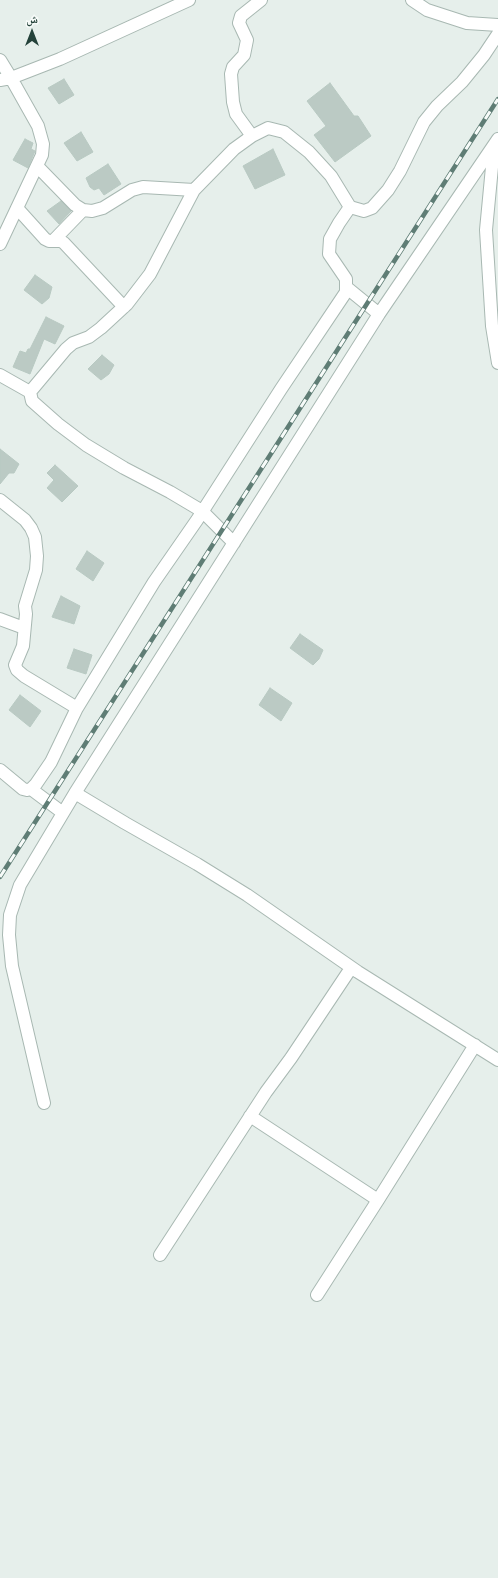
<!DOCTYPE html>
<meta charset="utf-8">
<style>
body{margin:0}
#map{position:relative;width:498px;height:1578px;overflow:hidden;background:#e6efeb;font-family:Signika,"Noto Naskh Arabic",sans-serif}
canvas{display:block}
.north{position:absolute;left:12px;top:12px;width:40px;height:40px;-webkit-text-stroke:3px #f7fbf9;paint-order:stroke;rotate:0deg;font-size:11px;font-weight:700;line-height:16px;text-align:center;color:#24423a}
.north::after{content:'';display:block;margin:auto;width:14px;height:18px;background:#24423a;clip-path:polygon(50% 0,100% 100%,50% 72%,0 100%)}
</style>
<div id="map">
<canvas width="498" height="1578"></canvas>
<div class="north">ش</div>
</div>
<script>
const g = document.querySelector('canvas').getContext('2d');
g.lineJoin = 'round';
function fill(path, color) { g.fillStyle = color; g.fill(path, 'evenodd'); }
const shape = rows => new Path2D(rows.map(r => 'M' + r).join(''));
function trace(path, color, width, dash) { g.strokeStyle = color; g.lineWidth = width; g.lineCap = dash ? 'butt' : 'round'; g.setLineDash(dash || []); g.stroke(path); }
const building = shape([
 [64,79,74,95,59,104,48,88,64,79],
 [330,83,354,116,358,116,371,136,335,162,314,135,326,126,307,101,330,83],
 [81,132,93,152,77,161,64,143,81,132],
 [25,139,33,143,31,149,35,151,28,168,13,160,25,139],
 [273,149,285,175,255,189,243,166,273,149],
 [108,164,121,184,104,195,99,188,94,190,90,187,86,178,108,164],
 [61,201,71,211,59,224,47,211,61,201],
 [35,275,52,287,49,298,42,304,24,290,35,275],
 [46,317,64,326,55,344,44,339,30,374,13,367,20,351,26,353,28,349,30,349,46,317],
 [102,355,114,365,109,374,101,380,88,369,102,355],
 [0,449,19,464,14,473,9,473,0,484,0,449],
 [55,465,78,486,62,502,47,488,54,480,47,473,55,465],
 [87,551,104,563,93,581,76,569,87,551],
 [61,596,80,606,74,624,52,617,61,596],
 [300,634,323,650,319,659,313,665,290,648,300,634],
 [74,649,92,655,86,674,67,668,74,649],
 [270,688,292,703,281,721,259,705,270,688],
 [20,695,41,711,30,727,9,710,20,695]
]);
fill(building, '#bbcac4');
trace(building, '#b8c9c2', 1);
const street = shape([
 [412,0,427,10,467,23,498,25],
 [0,60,11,78,38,126,43,144,42,155,0,244],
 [0,80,11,78,60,59,189,0],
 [252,136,236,114,233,102,231,74,233,67,244,55,247,40,239,23,241,16,261,0],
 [494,146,486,230,492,326,498,363],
 [37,166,75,205,83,210,92,211,103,208,132,190,143,187,194,190],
 [17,208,45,239,49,241,61,241,64,243,124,307],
 [53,241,83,210],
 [346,287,379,314],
 [0,375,30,392,32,401,58,424,86,445,124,468,170,492,202,511,234,543],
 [30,392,66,349,73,343,89,337,101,328,127,304,150,274,194,190,234,149,252,136,268,128,284,132,309,152,331,176,350,207],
 [0,500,25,520,31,528,35,537,37,556,36,570,25,606,26,614,23,646,15,665,17,670,24,676,77,708],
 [0,619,24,628],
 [0,770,23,789,27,790,31,789,36,784,51,762,77,708,154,582,197,520,281,389,346,292,346,279,329,254,330,239,339,223,350,207,364,211,372,208,388,190,400,171,424,122,437,106,462,82,484,55,498,34],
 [31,789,63,813],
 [75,793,125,823,197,864,247,895,358,972,498,1060],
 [44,1103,12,966,9,935,10,915,20,885,75,793,379,314,498,139],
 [250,1116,378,1200],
 [160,1255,266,1092,291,1058,351,968],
 [317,1295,378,1200,475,1045]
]);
trace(street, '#a8b8b2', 14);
trace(street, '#fff', 12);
const rail = shape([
 [0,877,498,99]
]);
trace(rail, '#5f7d75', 4.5);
trace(rail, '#f7fbf9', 3, [9]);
</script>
